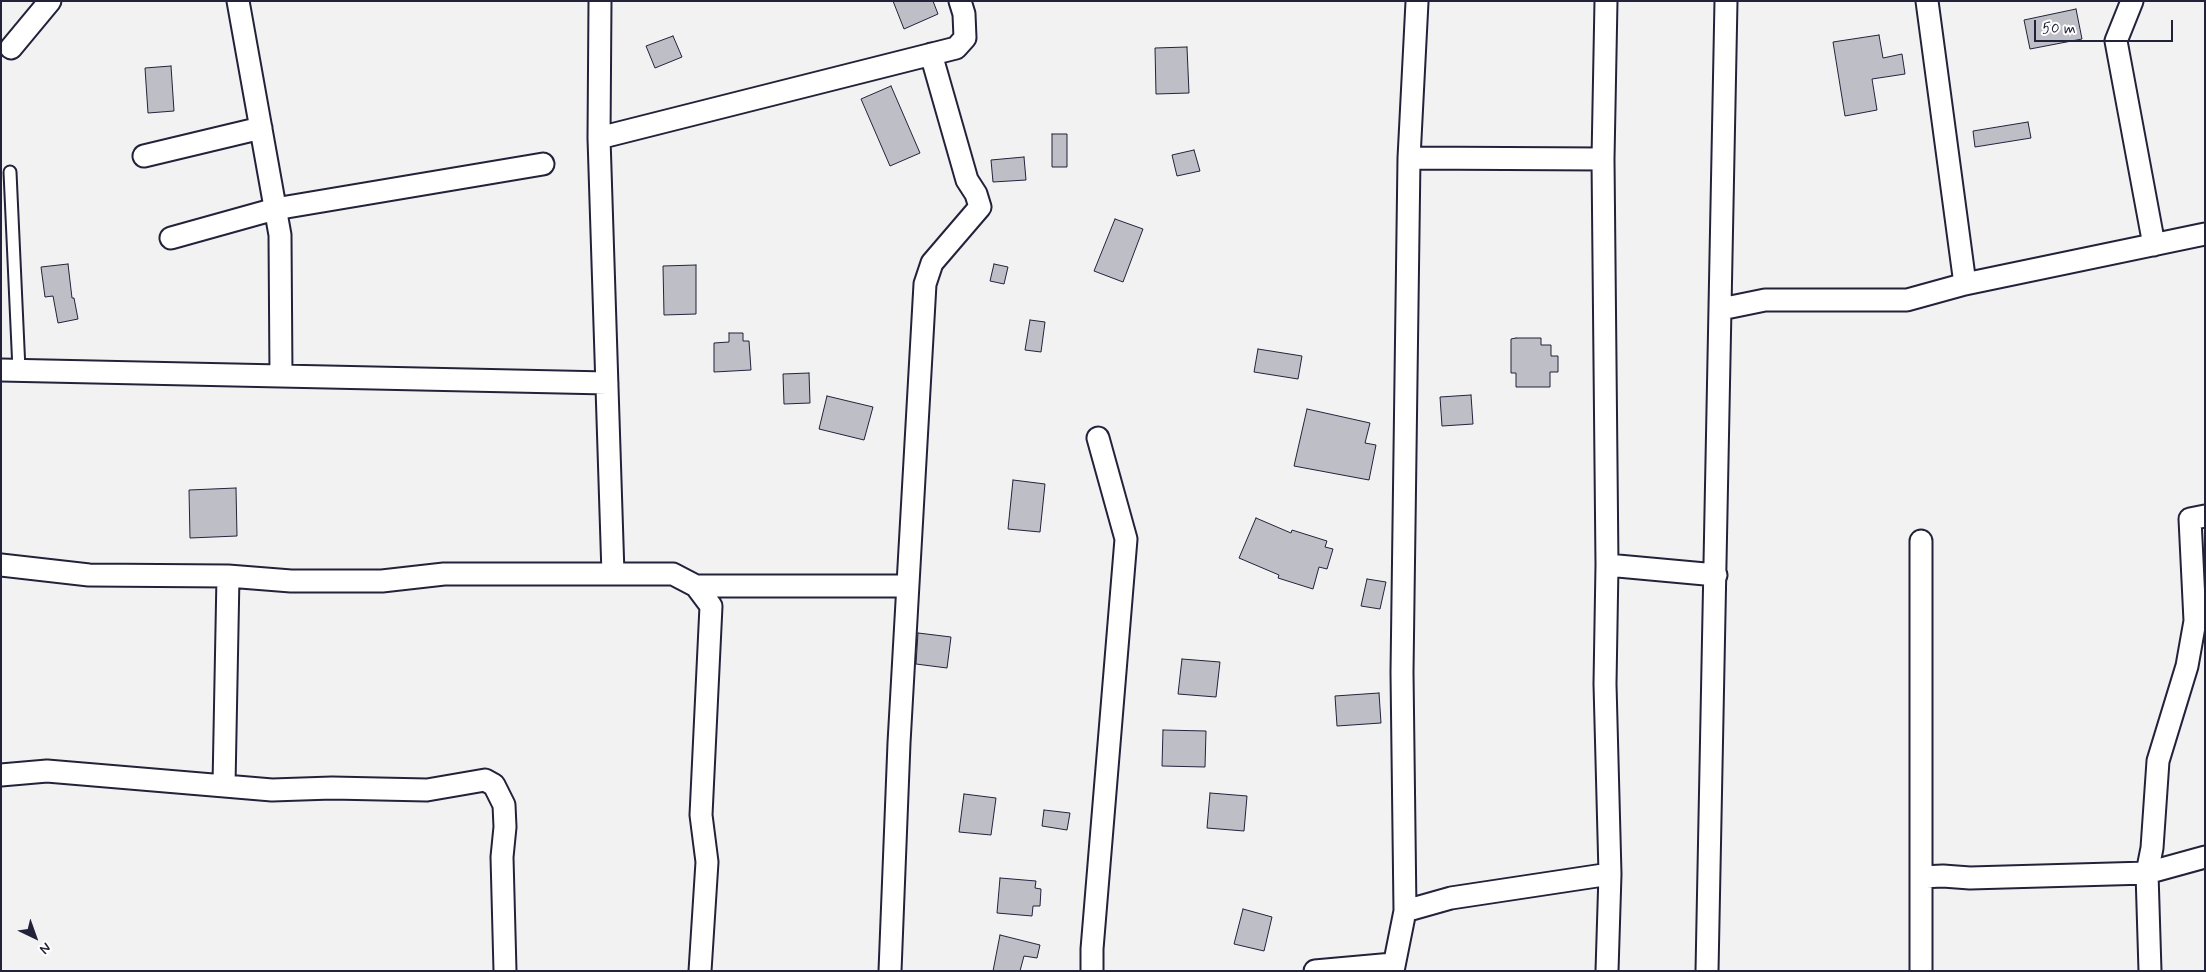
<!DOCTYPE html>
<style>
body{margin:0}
#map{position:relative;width:2206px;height:972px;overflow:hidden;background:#f2f2f3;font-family:Mynerve,sans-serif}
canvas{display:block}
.frame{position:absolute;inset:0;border:2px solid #22223b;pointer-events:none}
.north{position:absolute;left:10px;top:912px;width:50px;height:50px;-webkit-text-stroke:4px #fff;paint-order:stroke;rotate:138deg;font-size:14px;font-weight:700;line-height:20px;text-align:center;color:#22223b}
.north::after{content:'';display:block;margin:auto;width:18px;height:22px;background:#22223b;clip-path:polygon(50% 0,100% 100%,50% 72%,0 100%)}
.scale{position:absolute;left:2034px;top:20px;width:139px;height:22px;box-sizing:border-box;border:2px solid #22223b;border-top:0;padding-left:6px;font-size:15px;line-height:18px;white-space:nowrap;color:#22223b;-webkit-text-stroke:4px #fff;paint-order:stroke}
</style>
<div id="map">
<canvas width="2206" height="972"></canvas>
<div class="frame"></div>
<div class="north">N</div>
<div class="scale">50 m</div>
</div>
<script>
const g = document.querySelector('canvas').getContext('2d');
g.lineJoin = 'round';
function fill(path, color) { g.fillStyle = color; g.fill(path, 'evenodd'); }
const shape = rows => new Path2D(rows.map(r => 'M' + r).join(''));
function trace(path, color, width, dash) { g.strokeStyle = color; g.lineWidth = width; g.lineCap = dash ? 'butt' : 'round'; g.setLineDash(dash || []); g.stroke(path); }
const building = shape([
 [893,1,933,1,938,14,904,29,893,1],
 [2076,9,2082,39,2030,49,2024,20,2076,9],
 [1879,35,1883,58,1902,54,1905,74,1872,79,1877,110,1845,116,1833,42,1879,35],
 [673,36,682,57,655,68,646,46,673,36],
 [1187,47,1189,93,1156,94,1155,48,1187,47],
 [171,66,174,111,148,113,145,68,171,66],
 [891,86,920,153,890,166,861,99,891,86],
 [2028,122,2031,138,1975,147,1973,131,2028,122],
 [1052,134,1067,134,1067,167,1052,167,1052,134],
 [1194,150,1200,171,1177,176,1172,155,1194,150],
 [1024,157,1026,180,993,182,991,160,1024,157],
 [1115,219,1143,229,1123,282,1094,271,1115,219],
 [68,264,72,298,74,298,78,319,58,323,53,296,45,297,41,267,68,264],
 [994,264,1008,267,1004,284,990,281,994,264],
 [696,265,696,314,664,315,663,266,696,265],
 [1030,320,1045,322,1041,352,1025,350,1030,320],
 [729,333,743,333,743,341,749,341,751,370,714,372,714,343,729,342,729,333],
 [1516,338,1541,338,1541,345,1551,345,1551,356,1558,356,1558,372,1550,372,1550,387,1516,387,1516,373,1511,373,1511,339,1516,338],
 [1258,349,1302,356,1298,379,1254,372,1258,349],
 [809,373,810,403,784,404,783,374,809,373],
 [1471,395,1473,424,1442,426,1440,397,1471,395],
 [827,396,873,407,864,440,819,429,827,396],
 [1307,409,1370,423,1365,443,1376,445,1369,480,1294,466,1307,409],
 [1013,480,1045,484,1040,532,1008,529,1013,480],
 [236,488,237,536,190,538,189,490,236,488],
 [1256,518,1291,533,1292,530,1327,541,1325,547,1333,549,1327,569,1319,567,1313,589,1278,578,1279,575,1239,558,1256,518],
 [1367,579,1386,582,1380,609,1361,606,1367,579],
 [918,633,951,637,947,668,916,664,918,633],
 [1182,659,1220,662,1216,697,1178,694,1182,659],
 [1379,693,1381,723,1337,726,1335,696,1379,693],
 [1163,730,1206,731,1205,767,1162,766,1163,730],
 [1210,793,1247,796,1244,831,1207,828,1210,793],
 [964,794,996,798,991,835,959,832,964,794],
 [1044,810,1070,813,1067,830,1042,826,1044,810],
 [1000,878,1036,881,1035,888,1041,889,1040,906,1033,906,1032,916,997,913,1000,878],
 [1243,909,1272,917,1264,951,1234,944,1243,909],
 [1000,935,1040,945,1037,958,1024,956,1020,971,993,971,1000,935]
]);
fill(building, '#bebec6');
trace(building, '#22223b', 1);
const lane = shape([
 [10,172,19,370]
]);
const street = shape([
 [238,1,280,235,281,376],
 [600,1,599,138,613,574],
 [1606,1,1603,159,1607,565,1605,684,1610,874,1607,971],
 [1927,1,1965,284],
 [2132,1,2116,41,2154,245],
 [11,48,50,1],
 [599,138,956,48,965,38,964,14,960,1],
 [144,156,261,128],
 [1409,158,1603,159],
 [171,238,275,209,543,164],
 [1721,309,1765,300,1907,300,1965,284,2205,234],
 [1,370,607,383],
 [1,565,89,575,228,576,291,581,382,581,444,574,673,574,696,586,711,606,701,815,707,862,700,971],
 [1607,565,1716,575],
 [696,586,907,586],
 [1,775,47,771,272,790,332,788,427,790,485,780,494,785,504,805,505,827,502,857,505,971],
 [224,785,228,576],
 [1921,877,1943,876,1970,878,2147,873,2205,857],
 [1405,911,1451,898,1610,874],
 [890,971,899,743,925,284,932,263,980,207,976,194,967,180,931,54],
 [1092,971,1092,949,1126,539,1098,438],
 [1315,971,1393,964],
 [1393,971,1405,911,1402,672,1409,158,1417,2],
 [1707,971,1726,1],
 [1921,971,1921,541],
 [2150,971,2147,873,2152,848,2158,761,2187,666,2195,621,2190,519,2205,516]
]);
trace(lane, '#22223b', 15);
trace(street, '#22223b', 25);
trace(lane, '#fff', 11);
trace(street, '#fff', 21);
</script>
